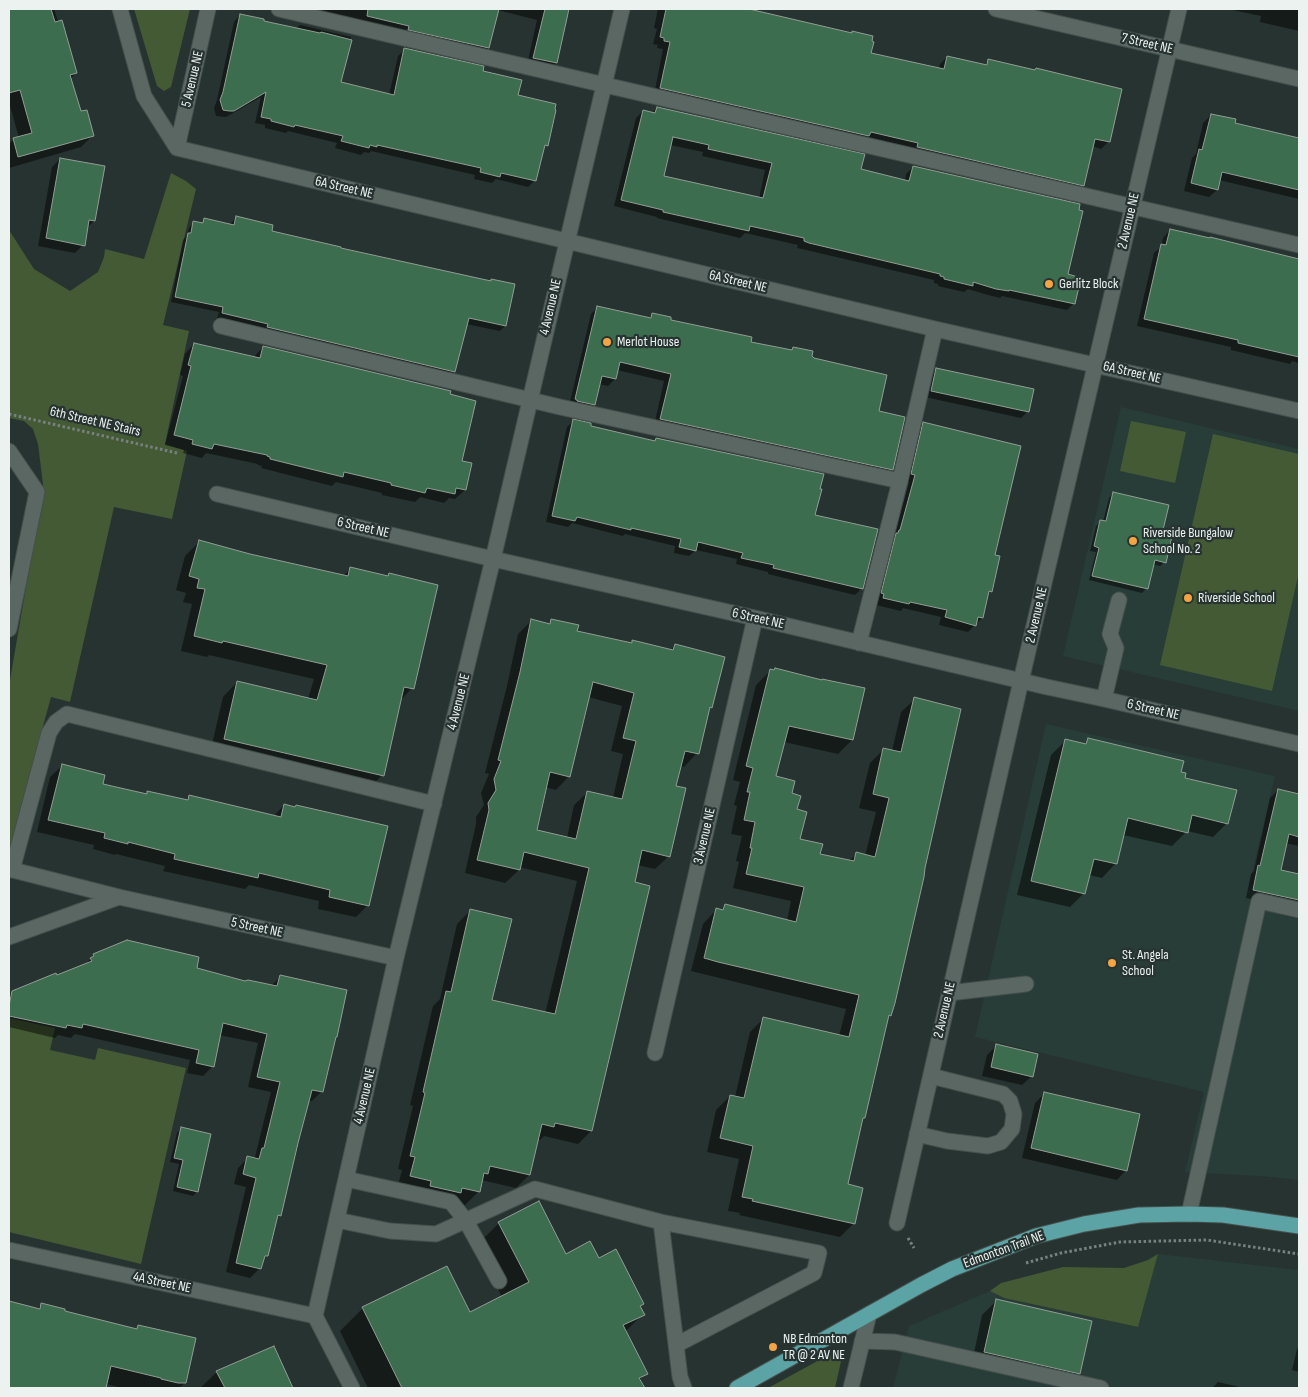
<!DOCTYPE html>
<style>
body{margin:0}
#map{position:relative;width:1308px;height:1397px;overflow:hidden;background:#273330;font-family:"Sofia Sans Condensed",sans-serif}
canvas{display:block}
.frame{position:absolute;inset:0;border:10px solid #ebf2f0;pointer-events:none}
</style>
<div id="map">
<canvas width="1308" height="1397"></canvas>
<div class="frame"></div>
</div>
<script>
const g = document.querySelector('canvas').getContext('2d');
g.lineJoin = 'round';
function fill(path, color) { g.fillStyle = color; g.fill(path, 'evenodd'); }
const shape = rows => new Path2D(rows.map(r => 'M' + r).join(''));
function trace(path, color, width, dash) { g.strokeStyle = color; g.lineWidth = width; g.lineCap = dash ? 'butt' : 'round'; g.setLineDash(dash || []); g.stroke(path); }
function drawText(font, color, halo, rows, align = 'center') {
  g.font = font + ' "Sofia Sans Condensed",sans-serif'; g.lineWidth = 4.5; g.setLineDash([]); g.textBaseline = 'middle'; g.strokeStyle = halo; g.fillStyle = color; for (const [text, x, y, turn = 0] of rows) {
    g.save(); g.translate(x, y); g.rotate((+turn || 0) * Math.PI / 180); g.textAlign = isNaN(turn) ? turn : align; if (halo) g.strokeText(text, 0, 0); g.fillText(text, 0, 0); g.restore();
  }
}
fill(shape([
 [1121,407,1299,449,1299,711,1063,656],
 [1046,724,1275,776,1248,890,1286,899,1282,915,1299,919,1299,1180,1261,1176,1185,1172,1204,1092,975,1037],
 [1158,1254,1299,1270,1299,1388,893,1388,909,1326,990,1291,1004,1298,1137,1327]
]), '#293d38');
fill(shape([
 [134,9,190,9,171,87,164,91,157,86],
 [171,173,186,181,196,189,163,325,189,331,165,444,187,451,172,519,114,507,70,702,51,697,9,850,9,686,27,581,44,492,38,444,33,429,24,421,9,418,9,230,34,269,70,291,98,272,104,257,105,249,144,259],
 [1131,421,1186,432,1175,483,1120,471],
 [1213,434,1299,454,1299,572,1272,691,1160,665],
 [9,1018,55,1028,50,1050,95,1060,98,1048,186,1068,141,1264,9,1232],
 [1158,1254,1138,1327,1004,1298,990,1291,1001,1283,1063,1267,1124,1268,1148,1260],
 [839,1351,841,1353,842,1357,835,1388,768,1388,834,1352]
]), '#445a34');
fill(shape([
 [9,9,54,9,76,73,70,79,80,113,93,135,81,147,9,168,9,144,14,139,19,138,9,102],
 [298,9,570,9,568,16,566,19,556,63,548,70,527,65,537,20,497,10,488,48,480,55],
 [658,9,749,9,749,10,870,54,939,69,940,64,947,57,984,66,989,61,1034,71,1108,142,1101,149,1092,146,1083,185,1076,192,654,95,663,49,657,48,658,45,653,44,657,29,654,28],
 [1228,9,1299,9,1299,31,1260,22,1261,16],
 [240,15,296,29,300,25,351,37,339,82,389,95,398,56,405,49,482,72,517,96,547,145,542,149,535,180,528,187,496,179,492,183,474,179,475,175,371,151,369,153,364,152,361,155,335,148,337,143,288,131,286,133,265,128,265,125,255,123,261,97,226,117,216,116,214,108,217,100,234,22],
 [657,108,860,170,905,181,906,174,913,167,1066,275,1074,303,1067,310,1002,296,1000,298,988,295,968,289,964,292,938,286,938,284,934,283,934,280,802,249,797,248,798,245,745,233,740,238,657,218,657,217,614,206,636,118,643,111,652,113],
 [670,145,703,152,702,156,765,170,759,199,662,177],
 [1211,115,1233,124,1299,139,1299,199,1219,180,1217,190,1209,197,1184,191,1192,158,1196,154,1203,123],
 [60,159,94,221,87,228,83,245,75,253,38,246,52,167],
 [237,218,271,231,490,282,492,280,505,326,500,331,466,324,454,372,449,377,217,318,219,312,171,302,183,240,187,236,189,228,194,222,201,224,205,220,231,226,231,223],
 [1170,230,1211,238,1299,260,1299,363,1292,361,1290,364,1231,350,1231,347,1137,326,1154,253,1161,247,1163,238],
 [598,307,648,319,653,314,669,321,750,342,790,351,793,348,811,356,877,412,892,469,885,476,654,426,664,381,617,370,615,379,608,386,599,384,594,404,587,412,569,406,591,314],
 [194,344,253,358,263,347,461,462,465,490,455,499,449,498,444,503,420,497,415,502,382,495,382,493,336,482,332,486,261,468,262,466,258,465,258,464,206,453,202,458,183,453,184,450,165,445,183,376,180,375,185,354],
 [937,369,1028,411,1021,418,925,397,930,376],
 [573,421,589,427,654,442,657,439,814,516,862,588,855,595,768,574,768,572,736,564,737,559,696,550,689,556,674,553,675,546,625,534,623,536,572,523,568,527,546,522,567,427],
 [924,423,994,556,991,591,987,595,982,618,968,632,939,625,941,617,903,608,901,611,876,605,877,601,875,600,892,538,894,536,909,482,905,481,916,431],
 [1113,493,1160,535,1165,562,1160,566,1152,564,1146,589,1142,593,1089,580,1096,552,1090,551,1096,526,1101,521,1103,522,1109,498],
 [199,542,250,555,343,576,350,569,387,577,390,574,412,688,400,701,382,775,368,790,210,753,223,697,237,682,308,699,314,679,209,655,207,657,181,651,192,604,183,602,186,593,176,590,185,556],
 [531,621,548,625,552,621,576,632,630,644,633,641,670,651,675,645,711,707,709,710,697,753,684,767,680,766,675,787,669,856,655,869,637,865,633,883,649,887,591,1131,578,1144,544,1136,540,1140,537,1139,529,1175,516,1188,481,1180,478,1192,465,1205,397,1189,402,1170,398,1169,413,1106,410,1105,433,1006,440,999,457,924,470,911,491,1001,545,1014,577,881,519,867,519,870,505,883,465,873,476,824,476,817,484,805,481,793,489,774,485,773,507,686,518,634],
 [588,697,622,706,611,751,623,754,613,798,588,792,574,805,567,838,535,831,545,787,556,790,569,776],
 [770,671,863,689,852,740,838,754,784,742,774,777,790,794,796,810,799,840,819,854,849,861,857,854,865,856,876,812,859,808,870,763,884,749,892,751,901,712,915,699,890,1015,887,1018,864,1118,861,1121,846,1185,854,1223,840,1237,739,1215,740,1213,728,1211,739,1159,707,1152,716,1110,730,1096,735,1097,750,1032,764,1018,839,1036,846,1009,691,971,703,924,716,910,720,911,725,906,787,921,791,901,733,888,739,862,736,861,742,836,731,834,737,806,734,805,740,782,733,780,756,685],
 [1088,740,1180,773,1227,823,1213,837,1187,831,1172,846,1123,835,1116,863,1102,878,1089,875,1084,893,1070,907,1017,895,1051,755,1065,741,1083,745],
 [62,766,102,785,145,795,148,792,185,801,190,796,274,816,284,805,295,808,367,906,356,917,318,909,319,901,249,885,245,889,163,871,165,866,116,854,115,855,93,849,94,845,37,832,50,777],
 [1278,790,1299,794,1299,846,1285,843,1279,871,1299,875,1299,900,1292,907,1246,898,1251,874,1254,871,1270,798],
 [94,956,195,969,245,982,271,986,280,977,322,1091,312,1101,308,1101,280,1215,276,1219,267,1256,262,1261,260,1268,250,1278,226,1272,246,1187,234,1184,238,1168,248,1158,253,1159,255,1157,271,1092,248,1087,258,1043,219,1035,213,1066,203,1076,187,1073,190,1060,75,1034,71,1038,58,1035,55,1038,9,1027,9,996,13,992,83,966],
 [997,1045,1032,1076,1022,1085,982,1076,987,1055],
 [1045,1093,1126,1170,1117,1180,1022,1158,1035,1103],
 [181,1129,197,1192,193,1196,173,1191,179,1164,170,1162,177,1133],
 [499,1223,565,1255,598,1259,642,1304,639,1307,643,1314,625,1332,646,1373,631,1388,368,1388,340,1331,363,1308,469,1313,502,1297,476,1246],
 [997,1300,1079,1373,1065,1388,971,1367,982,1315],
 [9,1302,37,1309,42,1304,63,1311,136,1330,138,1327,185,1383,179,1388,122,1388,106,1384,105,1388,9,1388],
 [1299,1346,1299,1372,1292,1370,1297,1349],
 [274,1348,292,1388,200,1388,217,1372],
 [1218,1382,1244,1388,1212,1388]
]), '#0007');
const building = shape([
 [9,9,51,9,55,22,62,20,77,73,70,75,81,111,87,110,94,136,18,157,13,138,32,133,20,90,9,93,9,9],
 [368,9,499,9,489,48,408,30,409,26,367,16,368,9],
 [545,9,569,9,557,63,533,58,545,9],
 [666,9,749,9,852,33,852,31,873,36,872,41,874,42,871,53,944,69,947,56,987,65,988,59,1035,70,1036,68,1122,89,1110,142,1095,139,1084,186,917,147,918,143,871,132,869,136,660,88,670,42,664,41,664,38,660,37,666,9],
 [240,14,264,19,264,21,320,33,321,32,352,40,341,82,394,95,404,48,484,66,483,71,522,80,518,95,556,104,555,109,556,110,548,146,545,145,536,181,501,173,500,177,480,172,481,168,377,145,377,147,370,145,369,148,341,141,343,136,295,125,294,127,271,121,271,119,261,117,266,92,234,111,229,111,223,110,220,100,223,92,240,14],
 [657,107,865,154,861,169,909,181,913,166,1080,204,1079,210,1083,211,1068,274,1081,278,1075,304,1009,290,1009,291,996,289,973,282,973,286,944,279,944,277,940,276,940,274,809,243,804,241,804,238,750,226,749,231,663,212,663,210,621,200,643,110,655,113,657,107],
 [673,137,709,145,708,149,772,163,763,198,664,176,673,137],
 [1211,114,1236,119,1235,123,1299,138,1299,190,1222,172,1218,190,1191,183,1199,149,1202,150,1211,114],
 [60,158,105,166,95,221,89,220,85,246,46,238,60,158],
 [236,216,273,225,272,231,341,247,341,248,491,281,491,279,515,284,506,326,469,318,455,372,267,327,268,324,222,313,223,307,175,297,188,233,191,233,193,221,203,223,204,218,234,225,236,216],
 [1170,229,1210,238,1210,237,1299,259,1299,357,1238,343,1238,340,1144,319,1161,244,1166,245,1170,229],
 [597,306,651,318,652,313,671,317,671,320,752,337,751,342,792,350,793,347,813,351,812,356,814,358,887,375,879,411,905,417,893,470,660,419,671,374,620,362,616,379,602,376,595,405,577,401,577,400,575,399,597,306],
 [194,343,260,358,263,346,451,391,450,394,476,401,462,461,472,463,466,490,456,488,455,494,427,488,425,493,391,485,391,483,344,472,343,477,270,459,270,457,267,456,267,455,214,444,212,449,192,444,193,440,174,435,191,366,188,365,194,343],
 [936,368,1034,389,1029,412,931,391,936,368],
 [573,419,591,423,591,426,655,441,656,438,824,474,820,489,822,489,815,515,878,529,863,589,773,568,774,565,741,558,743,553,698,542,696,551,679,547,681,539,631,528,631,530,577,517,575,521,552,516,573,419],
 [923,422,1021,446,995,555,1000,556,992,592,989,591,983,618,978,617,976,626,945,617,947,610,910,602,909,604,883,598,884,594,881,593,896,533,898,533,899,530,900,530,915,475,911,474,923,422],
 [1113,492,1169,505,1162,534,1172,536,1166,563,1155,560,1148,589,1092,576,1099,548,1094,546,1100,520,1106,521,1113,492],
 [199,540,250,554,348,576,350,567,388,576,389,573,438,585,414,689,404,687,384,776,224,739,237,681,317,700,327,665,223,641,222,643,194,636,205,589,197,588,199,579,189,576,199,540],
 [531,619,550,624,551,619,579,625,577,631,632,643,632,640,673,650,675,644,725,657,712,708,710,707,699,754,685,751,676,786,686,788,670,857,642,850,635,882,650,886,592,1131,555,1123,554,1127,542,1124,530,1175,490,1166,488,1174,484,1173,480,1192,462,1188,461,1193,430,1186,431,1181,410,1176,415,1157,410,1156,425,1093,423,1092,446,991,451,992,470,909,512,919,492,1000,555,1014,589,868,524,852,520,870,477,860,489,810,488,803,496,790,494,779,501,761,498,760,520,672,531,619],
 [593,682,634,693,623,738,636,741,622,799,587,791,576,839,537,830,550,772,570,777,593,682],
 [775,668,822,680,822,679,865,688,853,740,789,726,776,776,795,781,792,793,801,796,797,809,807,812,800,839,823,844,820,854,854,861,856,852,875,857,889,798,873,794,883,748,901,752,914,697,961,709,925,868,924,877,895,1003,891,1016,889,1015,865,1118,863,1118,848,1184,863,1188,855,1224,752,1201,753,1199,742,1197,753,1146,720,1138,730,1095,744,1098,763,1017,849,1037,859,995,718,962,704,958,716,908,723,910,725,904,796,922,804,887,746,874,752,848,750,848,755,822,744,820,750,792,747,792,753,768,746,766,770,669,774,670,775,668],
 [1088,738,1184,761,1181,772,1186,773,1185,778,1237,790,1228,824,1192,815,1188,833,1128,818,1117,864,1094,859,1085,894,1031,881,1065,739,1086,744,1088,738],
 [62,764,105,775,103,784,147,794,147,791,188,800,189,795,281,817,284,804,295,807,296,805,388,826,369,906,329,897,330,890,259,873,258,878,174,859,175,854,128,842,128,844,104,838,105,833,48,820,62,764],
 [1278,789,1299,794,1299,837,1289,834,1281,870,1299,874,1299,900,1253,890,1258,865,1260,866,1278,789],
 [127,940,199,957,197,968,245,981,248,980,277,986,280,975,347,990,337,1037,336,1037,323,1092,312,1090,298,1143,281,1216,278,1215,268,1256,265,1256,261,1269,236,1263,256,1178,243,1174,247,1156,259,1159,262,1148,264,1148,280,1082,257,1077,267,1034,223,1023,214,1067,196,1063,199,1050,83,1024,82,1028,67,1025,66,1028,9,1016,9,1006,12,991,56,973,57,975,92,961,90,958,94,956,93,954,127,940],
 [996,1044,1038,1054,1033,1077,991,1067,996,1044],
 [1044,1092,1140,1114,1127,1171,1031,1148,1044,1092],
 [181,1127,211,1134,198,1192,177,1187,183,1160,174,1158,181,1127],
 [539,1201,566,1254,590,1241,599,1258,616,1249,644,1304,640,1306,645,1315,623,1325,648,1374,639,1378,645,1388,402,1388,362,1307,447,1266,470,1312,529,1282,498,1222,539,1201],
 [996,1299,1092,1321,1080,1374,984,1352,996,1299],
 [9,1301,40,1309,41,1303,65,1309,65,1311,137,1329,138,1325,196,1338,186,1383,178,1383,161,1379,161,1378,111,1366,106,1388,9,1388,9,1301],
 [274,1346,293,1388,225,1388,216,1371,274,1346]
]);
fill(building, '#3d6d4f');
trace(building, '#929d95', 1);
const minor = shape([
 [120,9,144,96,177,148],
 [279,9,605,85,1299,245],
 [996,9,1299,79],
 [177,148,935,329,1299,411],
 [177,148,208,9],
 [221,326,560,407,900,481],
 [9,451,37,492,9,629],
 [217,494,493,559,755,618,1047,687,1104,699,1299,744],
 [859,643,900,481,935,329],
 [1104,699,1116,648,1110,634,1119,600],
 [9,869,119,897],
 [12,870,49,733,56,722,67,714,434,804],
 [9,937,119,897,396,958],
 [949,993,1026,984],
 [655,1053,755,618],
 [917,1134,947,1141,988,1146,1001,1142,1012,1129,1014,1114,1010,1101,1003,1094,931,1076],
 [346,1179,451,1202,466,1221,499,1281],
 [1189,1214,1259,901,1299,910],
 [337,1220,390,1231,436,1234,535,1189,661,1222,819,1253,814,1273,676,1345],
 [661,1222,680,1377,684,1388],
 [897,1223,1021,681,1179,9],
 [9,1250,315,1316],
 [862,1341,895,1342,1101,1388],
 [352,1388,315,1316,396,958,493,559,560,272,622,9],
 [851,1388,869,1314]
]);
const major = shape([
 [737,1388,921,1285,952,1269,1036,1236,1084,1224,1139,1215,1189,1214,1223,1215,1299,1226]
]);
trace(minor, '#454f4c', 17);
trace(major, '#454f4c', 17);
trace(shape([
 [9,414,177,453],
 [908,1238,914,1248],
 [1026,1263,1061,1253,1120,1242,1207,1240,1299,1254]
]), '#77817f', 3, [2.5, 2.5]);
trace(minor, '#5a6763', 15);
trace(major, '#5ba3a4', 15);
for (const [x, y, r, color] of [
 [1049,284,5,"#f4a443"],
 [607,342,5,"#f4a443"],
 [1133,541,5,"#f4a443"],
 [1188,598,5,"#f4a443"],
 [1112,963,5,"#f4a443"],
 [773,1347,5,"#f4a443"]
]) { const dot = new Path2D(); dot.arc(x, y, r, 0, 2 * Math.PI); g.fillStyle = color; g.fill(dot); trace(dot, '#273330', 2); }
drawText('14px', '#ebf2f0', '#273330', [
 ["7 Street NE",1147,44,13],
 ["5 Avenue NE",193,79,-77],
 ["6A Street NE",344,188,13],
 ["2 Avenue NE",1129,221,-77],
 ["6A Street NE",738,282,13],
 ["4 Avenue NE",551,307,-77],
 ["6A Street NE",1132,373,13],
 ["6th Street NE Stairs",95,422,13],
 ["6 Street NE",363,528,13],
 ["2 Avenue NE",1037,615,-77],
 ["6 Street NE",758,619,13],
 ["4 Avenue NE",459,702,-76],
 ["6 Street NE",1153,710,13],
 ["3 Avenue NE",705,836,-77],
 ["5 Street NE",257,928,12],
 ["2 Avenue NE",945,1010,-77],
 ["4 Avenue NE",365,1096,-77],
 ["Edmonton Trail NE",1004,1250,-20],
 ["4A Street NE",162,1283,12]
]);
drawText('14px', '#ebf2f0', '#273330', [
 ["Gerlitz Block",1059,284],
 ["Merlot House",617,342],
 ["Riverside Bungalow",1143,533],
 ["School No. 2",1143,549],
 ["Riverside School",1198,598],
 ["St. Angela",1122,955],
 ["School",1122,971],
 ["NB Edmonton",783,1339],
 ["TR @ 2 AV NE",783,1355]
], 'left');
</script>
